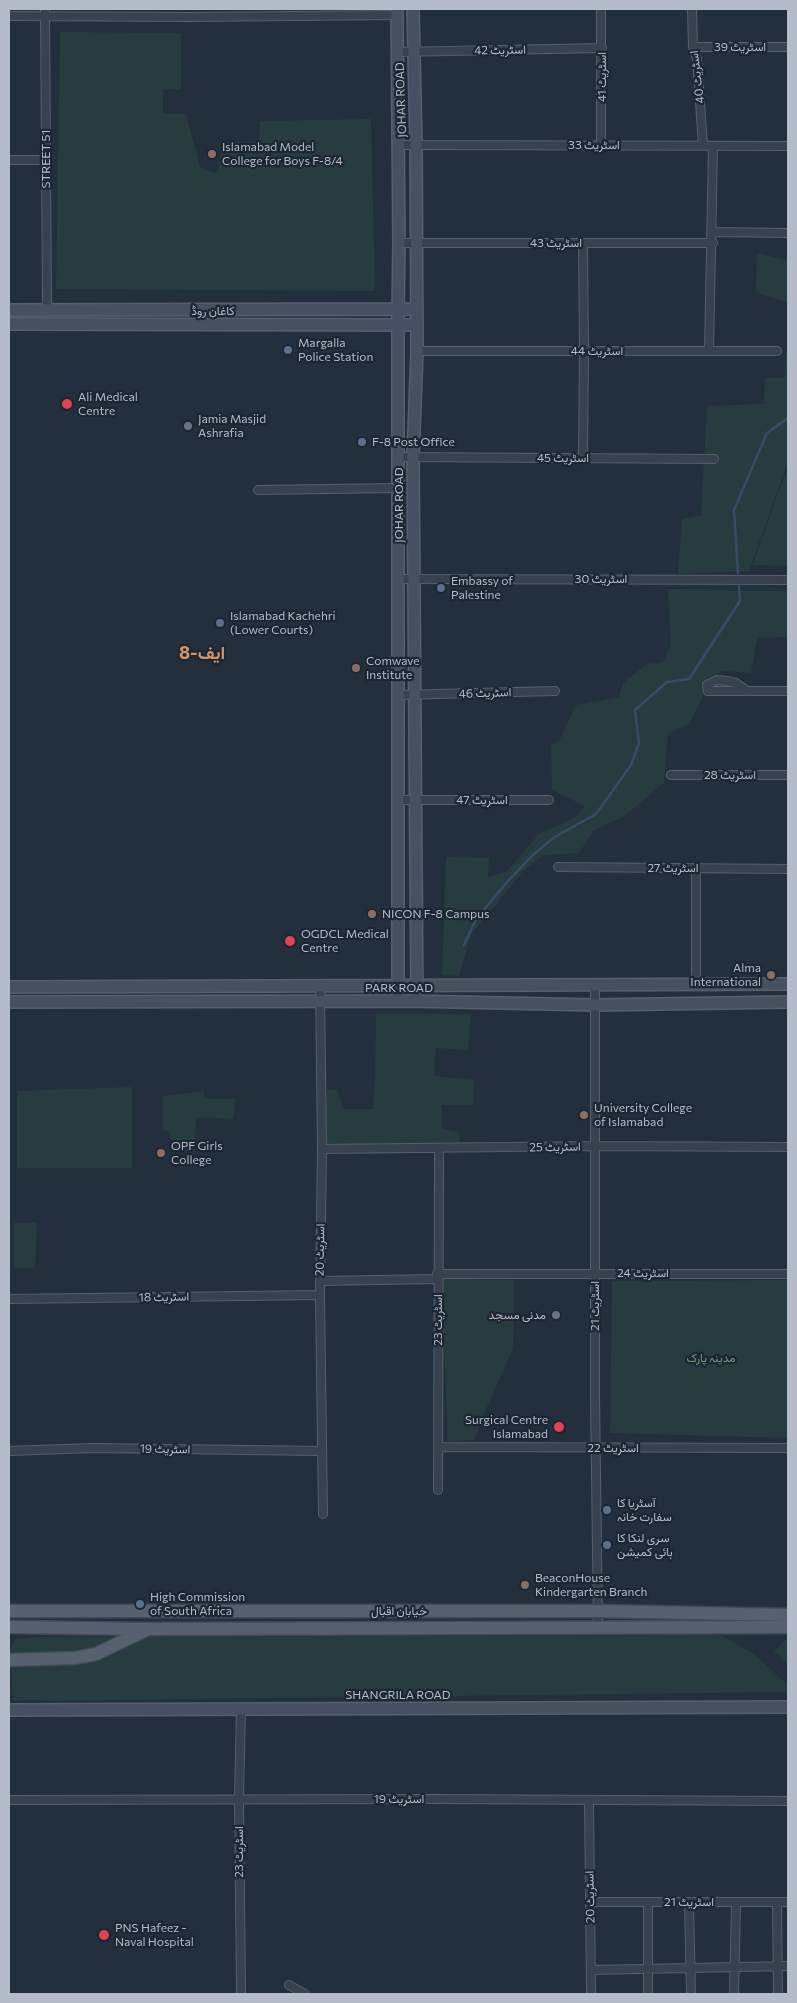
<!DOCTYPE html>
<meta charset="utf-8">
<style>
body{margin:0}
#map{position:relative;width:797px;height:2003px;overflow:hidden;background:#242f3e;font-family:Commissioner,sans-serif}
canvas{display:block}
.frame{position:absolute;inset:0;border:10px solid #b4bcc9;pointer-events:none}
</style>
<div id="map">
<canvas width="797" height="2003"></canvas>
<div class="frame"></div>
</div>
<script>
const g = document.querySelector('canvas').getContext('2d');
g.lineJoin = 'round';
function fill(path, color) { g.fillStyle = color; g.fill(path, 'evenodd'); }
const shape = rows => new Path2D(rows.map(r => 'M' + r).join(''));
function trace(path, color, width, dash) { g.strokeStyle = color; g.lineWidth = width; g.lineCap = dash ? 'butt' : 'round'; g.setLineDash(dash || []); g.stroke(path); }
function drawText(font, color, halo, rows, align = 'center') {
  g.font = font + ' Commissioner,Vazirmatn,sans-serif'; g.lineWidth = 4.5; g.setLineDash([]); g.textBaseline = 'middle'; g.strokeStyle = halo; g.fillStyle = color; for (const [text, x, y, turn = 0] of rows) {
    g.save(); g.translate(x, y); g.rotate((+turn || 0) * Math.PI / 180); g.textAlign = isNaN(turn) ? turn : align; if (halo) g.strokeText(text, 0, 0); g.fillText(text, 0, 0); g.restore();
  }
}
fill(shape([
 [60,32,181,33,181,89,163,89,163,114,186,114,200,166,203,169,213,173,217,172,218,170,222,142,259,142,260,121,371,119,375,291,56,289],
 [757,253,786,260,788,258,788,303,756,292],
 [788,342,788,461,749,571,678,574,682,519,701,515,707,406,764,404,765,378,784,378],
 [788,467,788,566,753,565,775,501],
 [668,589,788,591,788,637,759,638,756,643,751,673,724,671,707,678,704,694,689,724,668,733,664,783,623,817,594,830,579,853,544,855,523,871,471,935,459,976,442,975,446,857,489,858,488,877,506,872,539,834,574,818,585,806,552,790,551,745,559,741,576,705,619,697,623,683,647,664,663,662,671,644],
 [376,1014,471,1014,468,1050,436,1048,434,1076,474,1080,473,1105,442,1105,442,1129,459,1132,460,1146,325,1144,327,1090,337,1090,344,1109,373,1109,375,1083],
 [132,1087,132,1168,17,1168,17,1091],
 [204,1091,204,1099,236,1099,233,1119,196,1117,194,1154,171,1148,171,1132,163,1130,162,1096],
 [14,1223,37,1223,35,1268,14,1268],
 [441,1279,514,1280,513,1349,489,1402,474,1440,448,1441],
 [788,1280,788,1438,610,1433,612,1281],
 [721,1635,754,1654,788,1685,788,1692,13,1701,10,1651,15,1639,39,1637],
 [788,1637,788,1665,774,1651]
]), '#263c3f');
trace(shape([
 [738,573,734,510,767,433,788,418],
 [464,945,476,919,508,881,533,855,553,838,596,814,631,765,639,743,635,710,667,682,689,679,740,601,739,586]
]), '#394c67', 2.5);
const street = shape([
 [45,9,47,310],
 [601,9,601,145],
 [692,9,693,47,697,59,703,146],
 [9,16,189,17,397,15],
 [693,47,788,47],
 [397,52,602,48],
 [399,145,788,146],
 [9,160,46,160],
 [713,232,788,233],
 [399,243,713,243],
 [417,351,777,351],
 [709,351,713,146],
 [398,457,714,459],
 [583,458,584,351,583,243],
 [258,490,398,488],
 [398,579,788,580],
 [747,691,736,683,726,681,717,680,707,685,708,691,788,691],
 [398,695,555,691],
 [671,775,788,775],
 [398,800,549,800],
 [558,867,788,869],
 [696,984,696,868],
 [595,985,595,1397,598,1627],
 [320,986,322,1149,320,1295,323,1514],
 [322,1149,595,1146,788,1147],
 [437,1274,788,1274],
 [320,1281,437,1279],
 [9,1299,320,1295],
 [438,1447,788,1448],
 [9,1451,93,1448,322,1451],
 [438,1490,439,1149],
 [241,1709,239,1799,241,1994],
 [9,1800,437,1799,788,1801],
 [589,1800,591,1994],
 [591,1902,788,1902],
 [689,1902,691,1994],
 [777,1902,778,1994],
 [591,1970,788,1966],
 [289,1985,305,1994],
 [648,1994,648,1902],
 [734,1994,736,1902]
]);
const secondary = shape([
 [397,9,399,243,398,309,398,1001],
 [413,9,416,144,417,351,413,457,417,1001],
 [9,310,416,309],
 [9,324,416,325],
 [9,987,788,984],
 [9,1002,409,1001,595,1005,788,1002],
 [9,1710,788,1707]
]);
const primary = shape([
 [9,1611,597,1611,788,1615],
 [9,1627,148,1629,788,1627],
 [9,1660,75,1658,96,1654,146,1630]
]);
trace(street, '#565f6c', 10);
trace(secondary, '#565f6c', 14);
trace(primary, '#414a57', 15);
trace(street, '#38414e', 8);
trace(secondary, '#465061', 11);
trace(primary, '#56606e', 12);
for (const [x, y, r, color] of [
 [212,154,5,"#8d6e63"],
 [288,350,5,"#5c6f8a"],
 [67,404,6,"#e0444e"],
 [188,426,5,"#6b7280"],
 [362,442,5,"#5c6f8a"],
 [441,588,5,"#5c6f8a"],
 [220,623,5,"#5c6f8a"],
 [356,668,5,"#8d6e63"],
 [372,914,5,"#8d6e63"],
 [290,941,6,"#e0444e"],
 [771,975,5,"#8d6e63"],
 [584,1115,5,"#8d6e63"],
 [161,1153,5,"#8d6e63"],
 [556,1315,5,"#6b7280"],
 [559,1427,6,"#e0444e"],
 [607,1510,5,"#5c6f8a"],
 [607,1545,5,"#5c6f8a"],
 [525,1585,5,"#8d6e63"],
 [140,1604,5,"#5c6f8a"],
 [104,1935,6,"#e0444e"]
]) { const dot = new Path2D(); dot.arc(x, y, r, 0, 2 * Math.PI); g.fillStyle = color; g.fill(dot); trace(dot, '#1d2633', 2); }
drawText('12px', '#b4bcc9', '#1d2633', [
 ["اسٹریٹ 39",740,47],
 ["اسٹریٹ 42",500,50,-1],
 ["اسٹریٹ 41",602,77,-90],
 ["اسٹریٹ 40",697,77,-97],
 ["JOHAR ROAD",401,100,-92],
 ["اسٹریٹ 33",594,145],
 ["STREET 51",46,159,-90],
 ["اسٹریٹ 43",556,243],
 ["کاغان روڈ",213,311],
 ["اسٹریٹ 44",597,351],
 ["اسٹریٹ 45",563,458],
 ["JOHAR ROAD",399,505,-90],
 ["اسٹریٹ 30",601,579],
 ["اسٹریٹ 46",485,693,-2],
 ["اسٹریٹ 28",730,775],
 ["اسٹریٹ 47",482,800],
 ["اسٹریٹ 27",673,868],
 ["PARK ROAD",399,988],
 ["اسٹریٹ 25",555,1147,-1],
 ["اسٹریٹ 20",320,1250,-89],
 ["اسٹریٹ 24",643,1273],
 ["اسٹریٹ 18",164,1297,-1],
 ["اسٹریٹ 21",595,1306,-90],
 ["اسٹریٹ 23",438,1320,-90],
 ["اسٹریٹ 22",613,1448],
 ["اسٹریٹ 19",165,1449,1],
 ["خیابان اقبال",399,1611],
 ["SHANGRILA ROAD",398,1695],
 ["اسٹریٹ 19",399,1799],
 ["اسٹریٹ 23",239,1852,-90],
 ["اسٹریٹ 20",590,1897,-91],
 ["اسٹریٹ 21",689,1902]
]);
drawText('12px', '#b4bcc9', '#1d2633', [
 ["Islamabad Model",222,147],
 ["College for Boys F-8/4",222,161],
 ["Margalla",298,343],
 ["Police Station",298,357],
 ["Ali Medical",78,397],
 ["Centre",78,411],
 ["Jamia Masjid",198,419],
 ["Ashrafia",198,433],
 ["F-8 Post Office",372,442],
 ["Embassy of",451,581],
 ["Palestine",451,595],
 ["Islamabad Kachehri",230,616],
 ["(Lower Courts)",230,630],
 ["Comwave",366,661],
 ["Institute",366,675],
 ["NICON F-8 Campus",382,914],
 ["OGDCL Medical",301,934],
 ["Centre",301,948],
 ["Alma",761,968,"right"],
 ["International",761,982,"right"],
 ["University College",594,1108],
 ["of Islamabad",594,1122],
 ["OPF Girls",171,1146],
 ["College",171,1160],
 ["مدنی مسجد",546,1315,"right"],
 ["Surgical Centre",548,1420,"right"],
 ["Islamabad",548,1434,"right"],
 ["آسٹریا کا",617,1503],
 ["سفارت خانہ",617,1517],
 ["سری لنکا کا",617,1538],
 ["ہائی کمیشن",617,1552],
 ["BeaconHouse",535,1578],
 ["Kindergarten Branch",535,1592],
 ["High Commission",150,1597],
 ["of South Africa",150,1611],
 ["PNS Hafeez -",115,1928],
 ["Naval Hospital",115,1942]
], 'left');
drawText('12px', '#6b9a76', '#1d2633', [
 ["مدینہ پارک",711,1358]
]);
drawText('bold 18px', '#d59563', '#1d2633', [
 ["ایف-8",202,653]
]);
</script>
